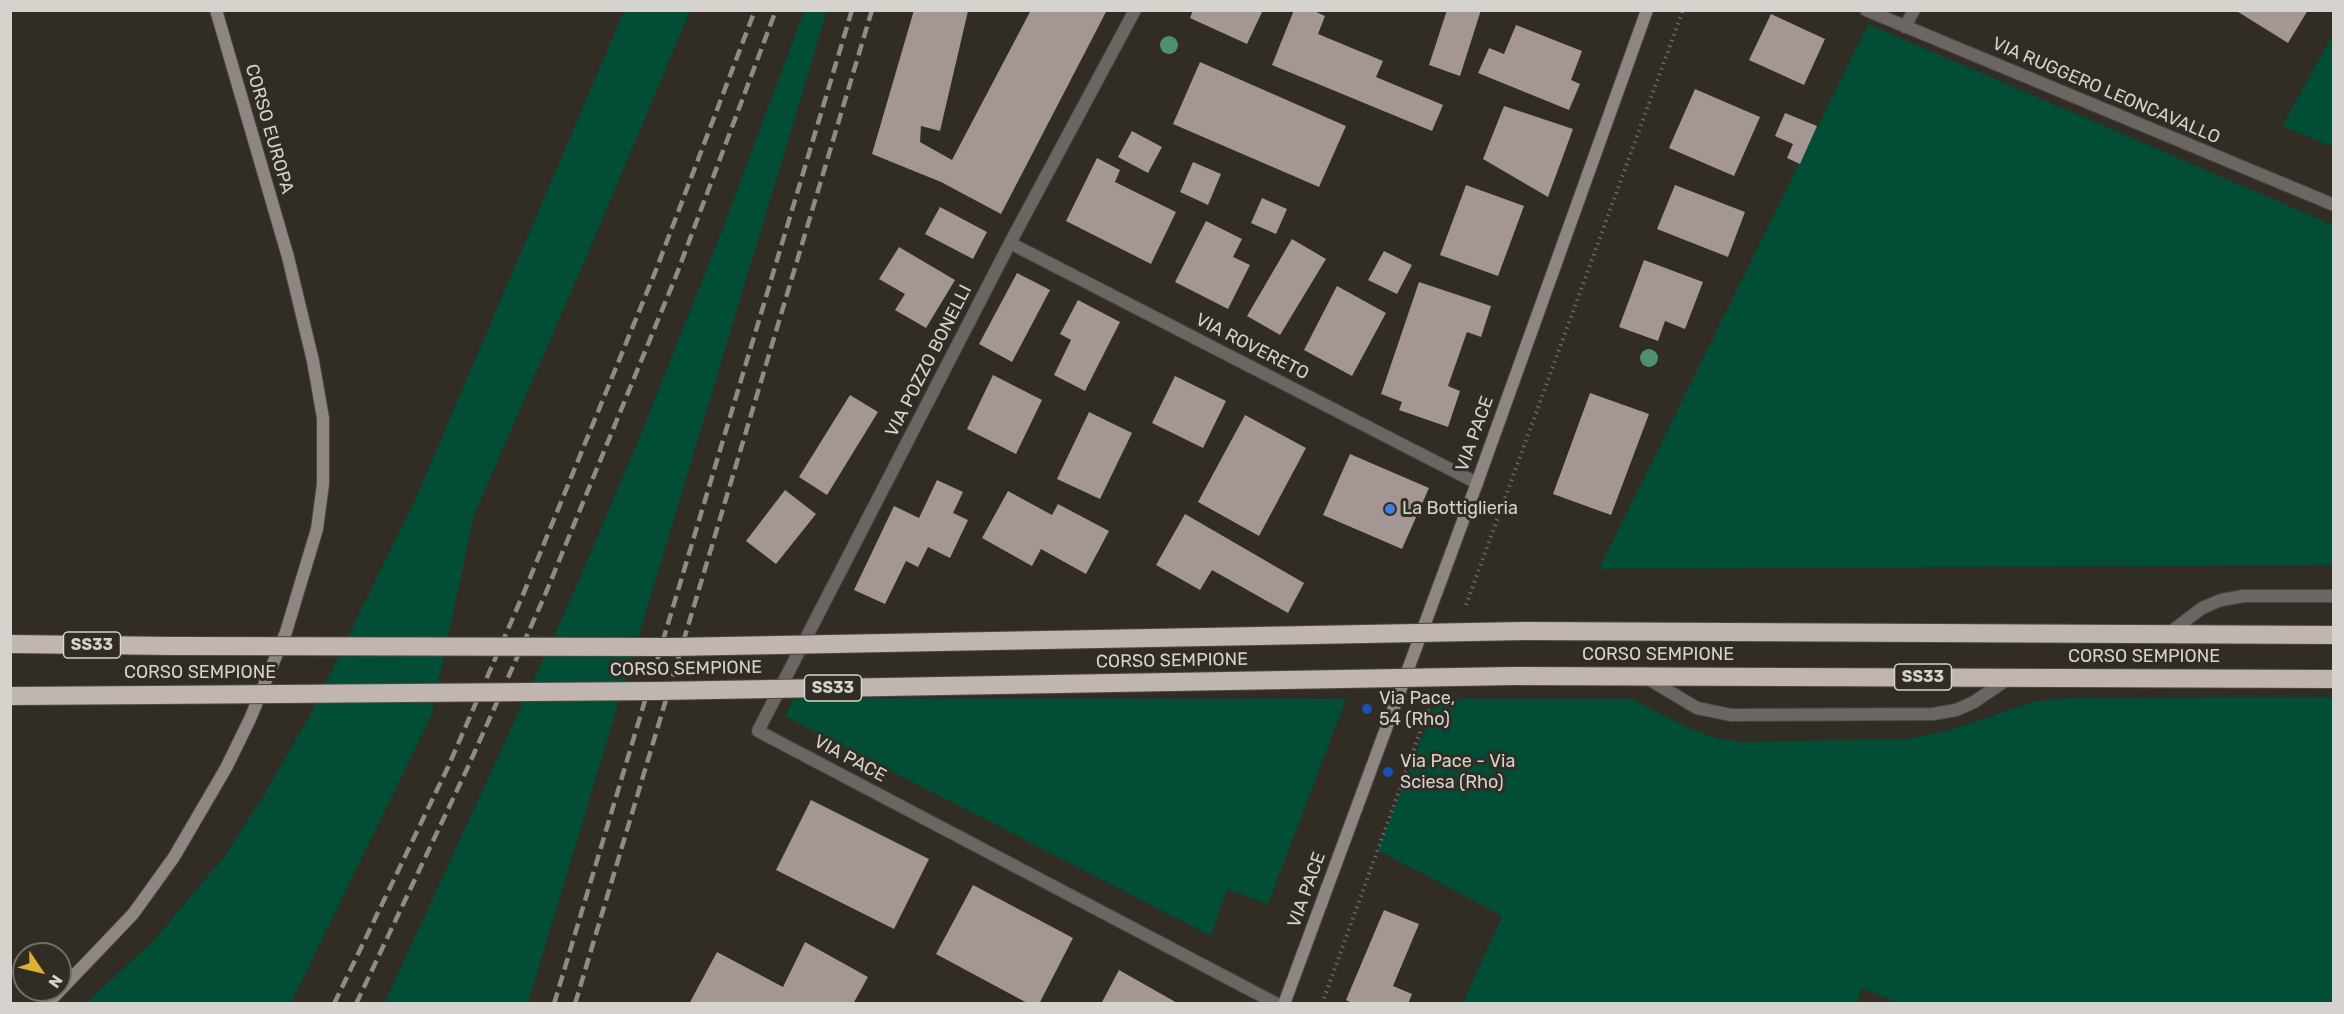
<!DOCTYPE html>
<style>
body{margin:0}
#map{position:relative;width:2344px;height:1014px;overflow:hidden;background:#312c24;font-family:Rubik,sans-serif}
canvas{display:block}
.frame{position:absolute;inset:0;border:12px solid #d6d2cd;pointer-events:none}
.north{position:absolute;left:12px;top:942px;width:60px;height:60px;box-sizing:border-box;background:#312c24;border:2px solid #736e68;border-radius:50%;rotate:125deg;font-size:16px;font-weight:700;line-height:24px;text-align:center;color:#d6d2cd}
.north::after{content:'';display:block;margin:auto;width:21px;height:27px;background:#deb133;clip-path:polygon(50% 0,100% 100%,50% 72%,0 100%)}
</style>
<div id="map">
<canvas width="2344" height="1014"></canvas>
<div class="frame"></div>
<div class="north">N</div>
</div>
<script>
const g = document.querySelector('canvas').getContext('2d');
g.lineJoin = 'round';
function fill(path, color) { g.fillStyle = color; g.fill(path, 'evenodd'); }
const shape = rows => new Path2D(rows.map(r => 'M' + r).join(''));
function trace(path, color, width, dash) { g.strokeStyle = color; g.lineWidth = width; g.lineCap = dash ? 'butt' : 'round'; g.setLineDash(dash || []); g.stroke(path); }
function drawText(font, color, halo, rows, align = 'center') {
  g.font = font + ' Rubik,sans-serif'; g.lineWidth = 6; g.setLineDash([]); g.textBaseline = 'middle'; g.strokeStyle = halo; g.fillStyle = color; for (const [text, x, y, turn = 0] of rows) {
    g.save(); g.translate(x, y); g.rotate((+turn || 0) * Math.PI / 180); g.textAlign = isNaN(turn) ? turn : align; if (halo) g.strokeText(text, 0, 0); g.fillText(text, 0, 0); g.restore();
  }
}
fill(shape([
 [624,11,690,11,588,253,474,515,431,716,291,1003,85,1004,155,939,227,853,262,798,309,717,418,493],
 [804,11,827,11,528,1003,384,1004,569,603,638,441,723,228],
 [1868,24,2333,225,2333,565,1599,569],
 [2333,35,2333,147,2282,126],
 [2333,697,2333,1003,1899,1004,1863,988,1856,1004,1463,1003,1502,916,1378,850,1437,699,1632,699,1684,726,1712,737,1741,742,1908,739,1947,731,2036,701,2074,698],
 [793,699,1346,699,1268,904,1227,889,1211,936,785,716]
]), '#024d36');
fill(shape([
 [914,10,968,11,940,131,921,126,920,142,952,160,1031,10,1107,10,1001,214,941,182,872,154],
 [1193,10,1263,10,1247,44,1190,18],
 [1294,10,1312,10,1325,16,1318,34,1383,61,1376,77,1443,105,1432,131,1272,65],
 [1447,10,1481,10,1460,76,1429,65],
 [2235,10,2308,10,2288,43],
 [1771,14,1825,39,1804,85,1749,60],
 [1516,25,1582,51,1571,80,1580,84,1569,110,1478,73,1489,48,1504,54],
 [1200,62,1346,126,1319,187,1173,124],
 [1695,89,1760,117,1734,176,1669,148],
 [1504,106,1573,129,1548,197,1483,159],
 [1785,113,1817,126,1800,164,1787,158,1793,144,1775,136],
 [1132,131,1162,147,1148,173,1118,157],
 [1097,158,1120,170,1115,182,1176,212,1151,264,1066,221],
 [1193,162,1221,174,1208,205,1180,192],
 [1466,185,1524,206,1498,276,1440,255],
 [1675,185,1745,212,1728,257,1657,229],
 [1262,198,1287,209,1276,234,1251,223],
 [940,207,987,232,973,259,925,234],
 [1206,221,1242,239,1233,257,1250,265,1228,309,1175,282],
 [1292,239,1326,259,1280,335,1247,316],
 [899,247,955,280,926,328,895,310,905,294,879,279],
 [1384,251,1412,265,1397,294,1368,280],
 [1644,260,1703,282,1685,329,1665,321,1658,341,1619,327],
 [1017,273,1050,290,1012,362,979,344],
 [1419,282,1491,306,1481,337,1467,332,1448,386,1460,391,1448,427,1399,410,1402,402,1381,394],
 [1337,286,1386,313,1352,376,1304,350],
 [1078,300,1120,322,1085,391,1054,375,1071,340,1060,334],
 [993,375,1042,400,1016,454,967,429],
 [1175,376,1226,401,1203,448,1152,423],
 [1590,393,1649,414,1611,515,1553,494],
 [850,395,878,412,827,495,799,477],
 [1089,412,1132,433,1100,499,1057,479],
 [1245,415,1306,448,1259,536,1198,502],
 [1350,454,1429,488,1402,549,1323,515],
 [937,480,963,492,953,513,968,520,950,558,928,547,918,567,906,561,885,604,854,590,894,506,919,518],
 [785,490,816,514,776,564,746,541],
 [1008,491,1052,515,1058,504,1109,531,1086,574,1041,549,1032,566,982,538],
 [1185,514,1304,583,1288,613,1212,570,1200,590,1156,565],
 [811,800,929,859,894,929,776,870],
 [973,885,1073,938,1039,1004,1029,1004,936,954],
 [1384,910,1419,924,1393,986,1412,994,1408,1004,1354,1004,1346,1000],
 [805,942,868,977,853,1004,689,1004,717,952,783,987],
 [1119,970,1179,1004,1101,1004]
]), '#a39693');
const lane = shape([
 [2168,634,2202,608,2221,600,2244,596,2334,596],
 [1645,677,1697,708,1731,715,1933,714,1956,710,1974,702,2008,679]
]);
const street = shape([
 [1135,10,1010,243,758,731,1277,1004],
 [1866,10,2334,205],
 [1905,27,1914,10],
 [1010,243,1477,483]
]);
const secondary = shape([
 [47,1004,133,914,174,857,226,768,250,719,286,632,317,529,323,484,323,418,313,361,288,257,216,10],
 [1284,1004,1477,483,1647,10]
]);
const highway = shape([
 [1524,631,2334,635],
 [10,644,173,646],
 [1513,676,2334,679],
 [10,696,154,695]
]);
trace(lane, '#4b473f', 14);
trace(street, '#4b473f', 14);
trace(secondary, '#4b473f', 14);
trace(highway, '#4b473f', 20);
trace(shape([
 [1466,605,1683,10],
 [1322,1004,1430,705]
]), '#6c6760', 4, [1.5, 4.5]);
trace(lane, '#6b6664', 12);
trace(street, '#6b6664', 12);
trace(secondary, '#8e8683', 12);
trace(highway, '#c1b5b0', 18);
trace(shape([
 [334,1004,448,767,525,590,656,270,755,10],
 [356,1004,467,769,545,595,676,276,776,10],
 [554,1004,852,10],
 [575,1004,872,10]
]), '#908c85', 4.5, [12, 6]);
const highwayBridge = shape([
 [173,646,672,647,1524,631],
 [154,695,656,691,1513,676]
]);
trace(highwayBridge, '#4b473f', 20, []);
trace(highwayBridge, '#c1b5b0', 18);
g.fillStyle = '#4e9070';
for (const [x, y] of [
 [1169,45],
 [1649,358]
]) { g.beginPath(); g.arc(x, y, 9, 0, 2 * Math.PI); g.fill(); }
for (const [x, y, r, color] of [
 [1390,509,6,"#3f7fe0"],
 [1367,709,6,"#1a4fb4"],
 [1388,772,6,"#1a4fb4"]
]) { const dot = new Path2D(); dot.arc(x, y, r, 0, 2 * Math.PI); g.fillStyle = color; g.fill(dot); trace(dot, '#312c24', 2); }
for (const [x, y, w] of [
 [92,645,57],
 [1923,677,57],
 [833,688,57]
]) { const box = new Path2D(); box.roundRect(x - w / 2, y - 13, w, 26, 4.5); g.fillStyle = '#312c24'; g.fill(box); trace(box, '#d6d2cd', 1.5); }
drawText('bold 16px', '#d6d2cd', null, [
 ["SS33",92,645],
 ["SS33",1923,677],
 ["SS33",833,688]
]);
drawText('18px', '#d6d2cd', '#312c24', [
 ["VIA RUGGERO LEONCAVALLO",2106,91,23],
 ["CORSO EUROPA",269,129,74],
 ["VIA ROVERETO",1252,347,27],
 ["VIA POZZO BONELLI",929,361,-63],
 ["VIA PACE",1475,434,-70],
 ["CORSO SEMPIONE",1658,655],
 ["CORSO SEMPIONE",2144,657],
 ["CORSO SEMPIONE",1172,661,-1],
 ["CORSO SEMPIONE",686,669,-1],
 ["CORSO SEMPIONE",200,673],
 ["VIA PACE",850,759,28],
 ["VIA PACE",1307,890,-70]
]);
drawText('18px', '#d6d2cd', '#312c24', [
 ["La Bottiglieria",1402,509],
 ["Via Pace,",1379,699],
 ["54 (Rho)",1379,720],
 ["Via Pace - Via",1400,762],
 ["Sciesa (Rho)",1400,783]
], 'left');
</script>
